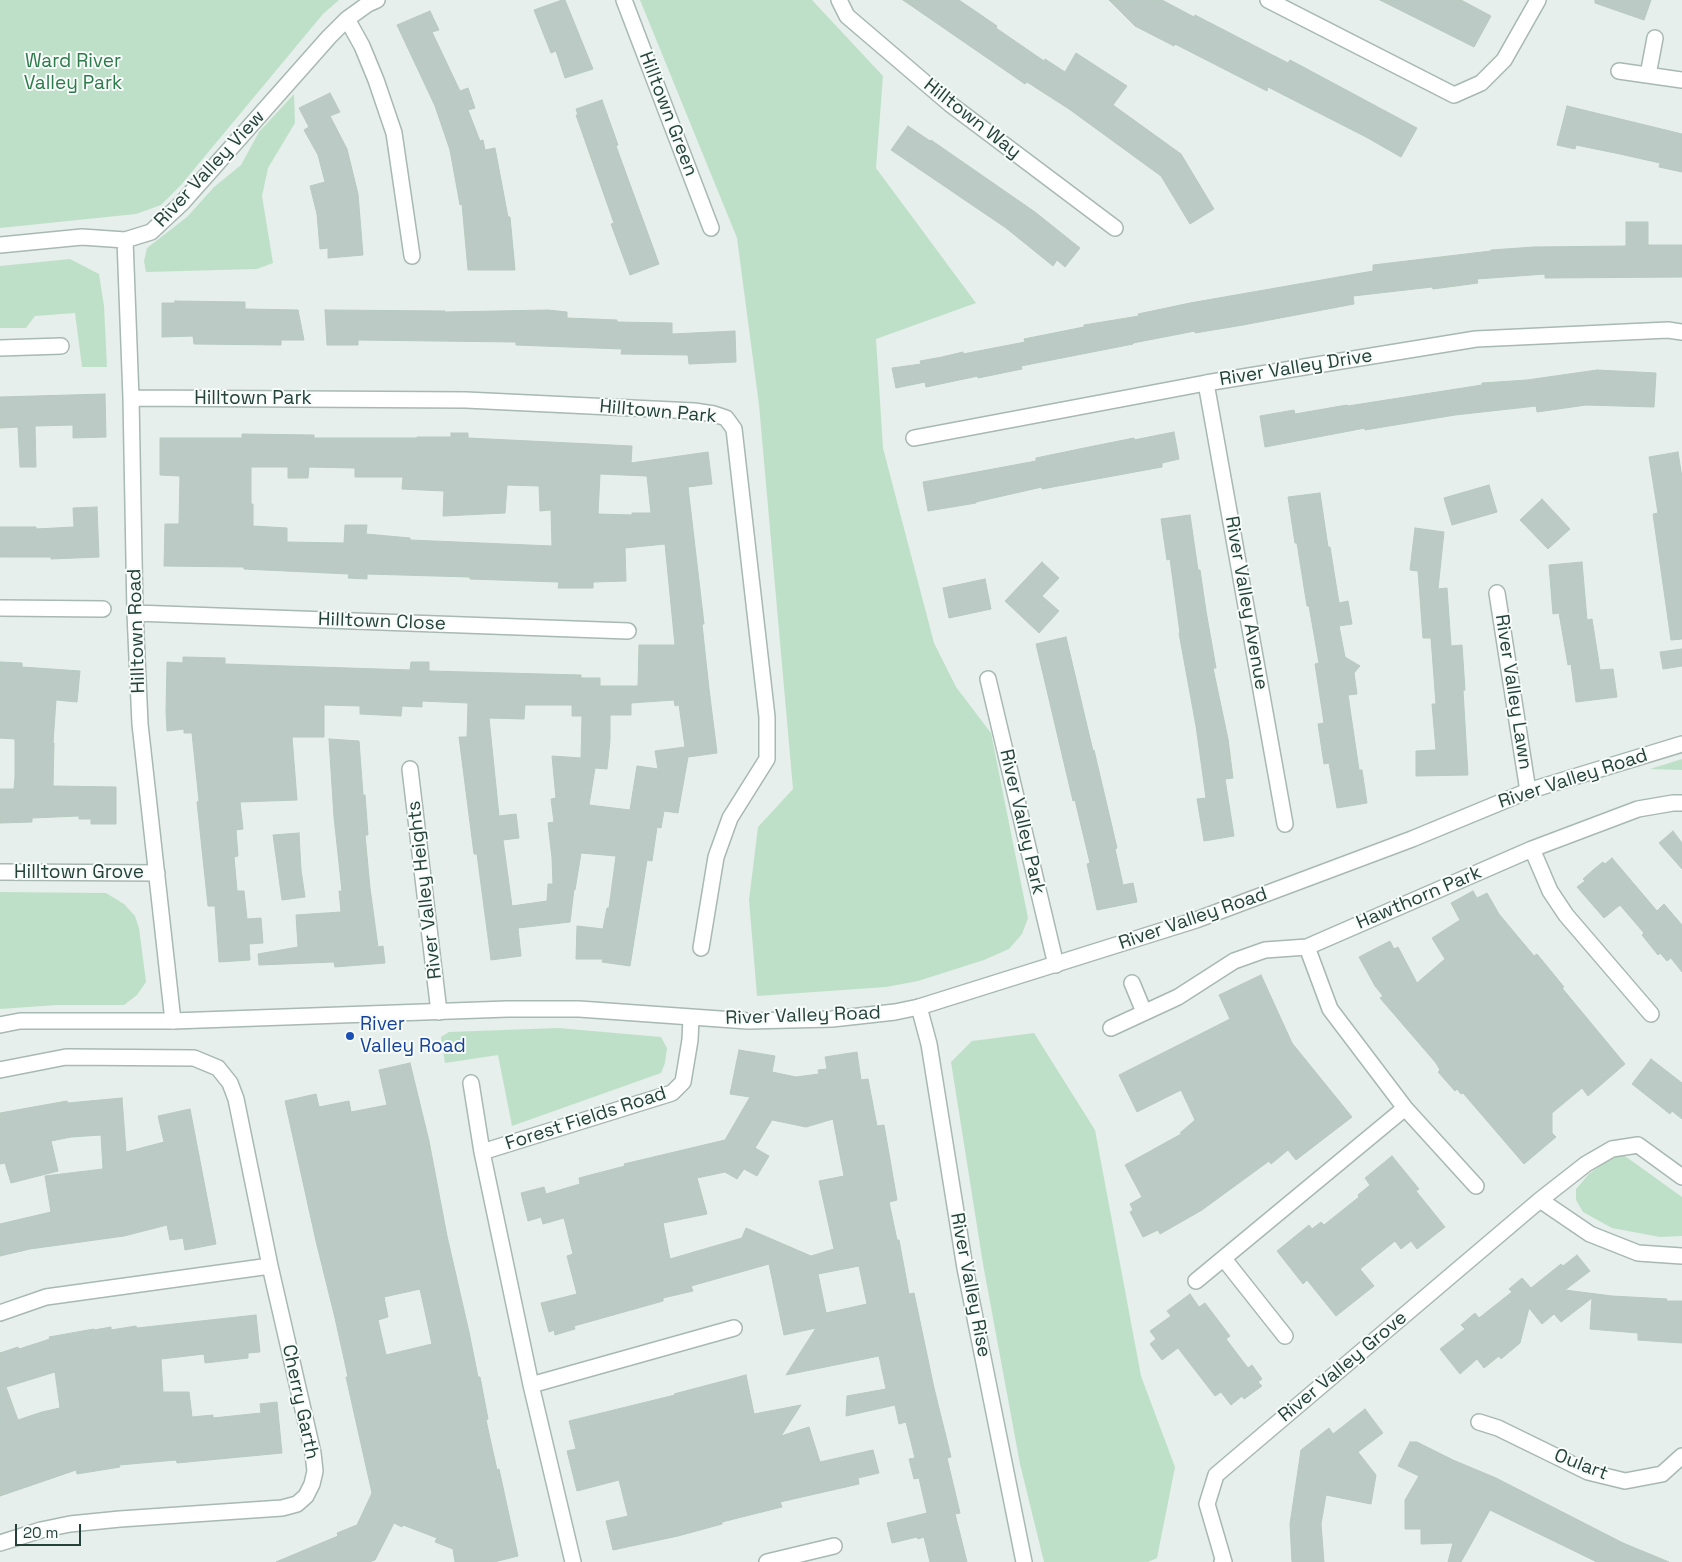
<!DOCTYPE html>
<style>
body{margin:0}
#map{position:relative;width:1682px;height:1562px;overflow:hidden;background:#e6efeb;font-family:"Space Grotesk",sans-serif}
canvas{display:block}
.scale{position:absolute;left:15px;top:1524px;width:66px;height:22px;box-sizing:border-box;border:2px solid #24423a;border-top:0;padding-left:6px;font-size:15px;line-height:18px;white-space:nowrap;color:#24423a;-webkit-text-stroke:4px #f7fbf9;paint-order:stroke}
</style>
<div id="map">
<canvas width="1682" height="1562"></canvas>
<div class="scale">20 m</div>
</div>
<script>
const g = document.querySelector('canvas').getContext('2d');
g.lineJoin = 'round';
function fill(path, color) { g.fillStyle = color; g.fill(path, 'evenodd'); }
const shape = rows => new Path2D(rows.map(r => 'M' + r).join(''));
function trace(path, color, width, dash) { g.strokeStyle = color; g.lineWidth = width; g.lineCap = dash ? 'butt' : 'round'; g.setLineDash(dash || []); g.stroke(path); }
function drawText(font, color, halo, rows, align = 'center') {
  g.font = font + ' "Space Grotesk",sans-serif'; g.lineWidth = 4; g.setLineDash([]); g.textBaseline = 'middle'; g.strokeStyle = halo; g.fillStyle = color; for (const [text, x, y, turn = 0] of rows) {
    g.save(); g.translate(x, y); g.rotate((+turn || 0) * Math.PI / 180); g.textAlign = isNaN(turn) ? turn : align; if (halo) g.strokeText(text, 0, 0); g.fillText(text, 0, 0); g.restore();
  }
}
fill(shape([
 [0,0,339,0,323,14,181,185,161,205,136,214,0,228],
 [640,0,812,0,883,76,876,168,976,303,876,339,883,448,934,643,956,687,991,733,1028,918,1022,934,1009,949,984,960,918,981,886,987,757,996,749,900,758,827,793,789,759,405,737,238],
 [294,94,295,123,268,168,262,196,273,263,257,269,146,272,144,261,147,248,187,217,214,187,241,165,259,132],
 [70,259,99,274,104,306,107,367,82,367,75,313,35,316,26,328,0,328,0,266],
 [1682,759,1682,770,1650,769],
 [0,892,106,893,124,904,135,916,139,928,146,982,137,995,124,1005,57,1005,0,1009],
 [558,1028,661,1037,667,1048,665,1063,661,1073,512,1126,498,1055,445,1063,441,1037,449,1032],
 [1034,1033,1095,1130,1141,1376,1175,1467,1157,1558,1148,1562,1044,1562,1020,1464,983,1264,951,1062,972,1041],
 [1614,1155,1625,1156,1682,1197,1682,1236,1660,1237,1612,1228,1583,1212,1576,1200,1576,1189,1589,1174]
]), '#bfe0c8');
const building = shape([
 [562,0,565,0,593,69,565,78,556,51,551,53,534,10,562,0],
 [903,0,959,0,997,26,996,28,1044,61,1045,59,1065,72,1076,53,1127,86,1113,105,1181,154,1214,209,1190,224,1161,176,1069,109,1027,82,1025,84,903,0],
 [1109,0,1162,0,1194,17,1195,15,1288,63,1290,60,1307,69,1417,128,1401,157,1366,137,1268,87,1267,91,1175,44,1174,46,1135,26,1109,0],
 [1380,0,1461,0,1491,16,1474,47,1380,0],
 [1595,0,1651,0,1644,20,1595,3,1595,0],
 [430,11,439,30,432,32,460,91,468,88,475,108,468,110,480,141,483,140,485,150,495,148,508,217,510,217,515,270,468,270,462,204,460,205,450,150,435,106,397,25,430,11],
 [330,93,340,112,330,116,347,149,358,194,363,255,328,258,328,248,320,249,317,214,310,186,325,182,318,155,304,130,309,127,299,108,330,93],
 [602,100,618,145,616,146,659,264,630,275,611,224,614,223,576,115,578,115,576,109,602,100],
 [1567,106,1682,134,1682,172,1659,167,1660,163,1620,154,1576,145,1575,149,1557,145,1567,106],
 [908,126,930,141,931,140,1035,212,1080,248,1065,267,1057,260,1053,266,1006,228,891,150,908,126],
 [1626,222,1648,222,1648,245,1682,245,1682,277,1545,278,1545,274,1477,279,1478,283,1433,289,1432,287,1353,296,1354,304,1243,325,1195,333,1195,331,1133,343,1133,344,1021,366,1022,369,978,378,978,376,926,387,925,382,896,388,892,368,921,364,920,361,942,357,963,352,963,354,1025,342,1024,339,1084,327,1084,325,1139,316,1138,314,1190,303,1373,271,1373,265,1491,251,1491,250,1534,247,1626,246,1626,222],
 [175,301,245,302,245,309,298,310,304,340,281,340,281,345,194,344,193,336,162,337,162,303,175,303,175,301],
 [325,310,445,311,445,312,548,310,567,312,567,318,617,320,617,322,672,323,672,334,735,331,736,362,689,364,688,355,621,354,622,349,516,345,516,342,358,340,358,345,327,345,325,310],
 [1597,370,1656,373,1654,407,1586,405,1537,412,1536,406,1455,415,1365,430,1365,428,1265,447,1260,416,1294,410,1295,414,1347,405,1348,406,1482,385,1482,383,1527,380,1597,370],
 [105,394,106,437,73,438,73,425,35,426,36,467,20,467,18,427,0,428,0,397,105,394],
 [1174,432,1179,459,1162,463,1162,467,1042,489,1042,487,976,502,976,503,928,511,923,482,1036,461,1036,458,1094,446,1134,438,1134,440,1174,432],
 [451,433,468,433,468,438,632,446,631,463,708,452,712,484,688,487,704,624,702,624,709,689,717,753,688,757,678,813,664,811,661,828,657,827,652,861,647,860,630,966,602,962,603,959,576,959,577,926,603,929,607,908,609,908,616,856,581,853,575,890,574,889,570,922,518,928,521,956,491,960,477,854,474,854,459,737,467,737,468,703,422,701,422,707,402,706,401,716,360,714,360,706,324,705,324,737,292,737,297,800,240,802,243,829,236,830,238,856,234,857,237,891,244,891,247,919,261,918,263,943,249,944,250,960,219,962,215,906,208,906,197,802,199,801,192,733,184,733,184,729,167,731,166,711,167,662,183,663,183,657,225,658,225,664,410,670,411,662,429,662,429,671,581,675,581,678,600,678,600,686,638,686,639,645,675,645,665,544,625,548,626,581,593,582,593,588,558,588,559,582,470,579,470,577,367,574,367,579,348,578,349,574,244,569,244,567,164,566,165,524,179,524,180,476,160,475,160,438,242,438,242,434,314,435,314,438,417,438,417,437,451,437,451,433],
 [251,467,288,467,288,478,308,478,309,467,355,468,355,477,403,477,402,489,444,491,443,516,505,513,507,485,539,486,540,511,551,510,552,546,410,540,410,538,366,534,367,525,345,525,344,543,287,542,287,528,253,526,253,504,251,504,251,467],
 [600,474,647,476,651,513,632,513,632,515,598,514,600,474],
 [674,700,675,706,679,705,685,747,655,751,658,769,637,766,630,810,589,805,595,768,607,769,610,740,610,715,631,715,631,703,674,700],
 [525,705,572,705,572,716,582,716,581,758,552,756,556,798,551,799,554,822,548,823,552,858,553,884,548,884,547,901,512,906,503,840,519,838,516,814,499,816,489,718,524,719,525,705],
 [1678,452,1682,478,1682,639,1671,640,1653,514,1658,513,1649,457,1678,452],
 [1489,485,1497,512,1452,525,1444,498,1489,485],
 [1320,493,1328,547,1330,547,1339,603,1348,601,1352,624,1339,626,1345,657,1360,666,1354,673,1357,694,1348,695,1359,770,1362,770,1367,803,1337,808,1329,763,1324,764,1318,724,1324,723,1315,664,1319,663,1309,606,1307,606,1297,543,1295,543,1288,497,1320,493],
 [1542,499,1570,529,1548,549,1520,520,1542,499],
 [97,507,99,557,51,559,51,557,0,557,0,527,36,527,36,529,74,527,73,508,97,507],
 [1190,515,1198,570,1200,570,1206,611,1216,668,1213,668,1228,739,1233,778,1225,779,1234,836,1204,841,1197,799,1206,798,1196,726,1179,633,1180,633,1170,559,1167,560,1161,519,1190,515],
 [1415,528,1444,532,1438,589,1447,588,1451,646,1462,645,1465,690,1463,690,1468,775,1416,776,1416,751,1436,750,1432,704,1436,704,1431,638,1423,638,1418,571,1410,570,1415,528],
 [1042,562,1059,578,1042,596,1059,611,1039,633,1005,601,1042,562],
 [1582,562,1587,620,1592,619,1600,670,1613,669,1617,697,1576,702,1571,664,1568,665,1559,613,1553,614,1549,565,1582,562],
 [985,579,991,609,949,618,943,588,985,579],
 [1066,637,1093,751,1094,750,1117,848,1115,849,1123,885,1133,883,1137,902,1097,910,1087,864,1090,863,1075,800,1073,801,1036,644,1066,637],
 [1682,649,1682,666,1663,669,1660,652,1682,649],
 [0,662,22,663,22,667,80,671,77,702,56,700,53,743,54,743,53,786,116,787,116,824,91,824,91,819,79,819,79,816,32,818,32,822,0,823,0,789,14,789,15,777,15,739,0,738,0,662],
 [329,739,359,741,363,795,365,795,368,835,365,835,370,888,378,947,383,946,385,963,335,967,334,962,259,965,258,954,298,947,296,915,341,912,339,891,342,891,334,817,329,739],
 [1673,831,1682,843,1682,869,1659,843,1673,831],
 [299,833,301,870,305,897,282,900,273,835,299,833],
 [1612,858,1657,911,1664,904,1682,925,1682,972,1671,958,1667,961,1660,953,1658,955,1642,935,1644,933,1620,905,1604,918,1577,887,1585,881,1583,879,1593,870,1603,862,1605,864,1612,858],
 [1473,891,1477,898,1487,893,1499,914,1534,956,1537,954,1564,987,1562,988,1625,1064,1588,1096,1582,1088,1552,1113,1552,1133,1556,1137,1524,1164,1463,1093,1461,1094,1457,1089,1455,1091,1438,1072,1440,1070,1436,1063,1380,998,1383,996,1375,986,1359,957,1390,941,1394,949,1398,947,1417,983,1445,959,1432,938,1460,920,1451,903,1473,891],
 [1261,975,1292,1043,1352,1117,1296,1160,1288,1150,1271,1164,1269,1161,1202,1210,1160,1234,1158,1230,1143,1237,1130,1212,1133,1210,1130,1204,1142,1197,1125,1165,1183,1133,1180,1133,1195,1120,1181,1090,1137,1112,1119,1075,1230,1019,1219,995,1261,975],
 [739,1050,775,1056,772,1072,796,1077,819,1074,818,1070,827,1069,825,1057,857,1052,861,1080,868,1079,877,1126,884,1125,897,1200,889,1202,897,1240,899,1240,909,1294,914,1293,934,1388,951,1457,947,1458,960,1513,955,1514,967,1562,930,1562,924,1537,918,1539,917,1537,892,1543,887,1523,927,1513,919,1478,914,1479,909,1459,915,1458,906,1422,899,1424,895,1405,846,1416,847,1396,886,1389,879,1356,786,1375,816,1328,784,1335,769,1264,691,1286,693,1291,663,1298,663,1301,574,1326,575,1329,555,1335,554,1330,549,1332,541,1303,577,1294,567,1256,573,1254,564,1218,543,1224,541,1217,528,1221,521,1193,544,1187,546,1194,580,1184,579,1178,625,1166,624,1164,725,1140,750,1097,730,1094,739,1050],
 [833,1119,844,1176,819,1181,834,1249,811,1256,746,1228,742,1238,670,1259,663,1223,707,1214,697,1178,725,1172,737,1179,744,1169,757,1176,769,1156,755,1148,772,1120,806,1127,833,1119],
 [859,1266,867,1304,826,1313,818,1274,859,1266],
 [1651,1059,1682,1083,1682,1119,1672,1111,1670,1114,1632,1084,1651,1059],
 [410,1063,429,1141,447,1236,469,1332,478,1377,480,1377,488,1419,486,1420,497,1470,499,1469,518,1556,494,1562,455,1562,453,1549,435,1542,437,1538,403,1525,402,1527,394,1523,375,1560,369,1562,276,1562,338,1536,337,1533,357,1525,372,1493,346,1377,348,1377,335,1318,316,1241,285,1101,316,1094,319,1107,349,1101,351,1112,387,1105,379,1070,410,1063],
 [420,1289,432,1344,386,1355,378,1320,388,1317,384,1297,420,1289],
 [122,1098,126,1152,164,1142,158,1116,190,1109,216,1244,185,1250,183,1238,170,1240,167,1225,124,1236,30,1249,0,1256,0,1224,51,1212,45,1176,103,1169,101,1135,71,1137,51,1141,58,1171,11,1183,5,1163,0,1164,0,1113,67,1101,68,1103,122,1098],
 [1392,1156,1419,1189,1416,1191,1445,1227,1417,1249,1411,1241,1401,1249,1395,1241,1360,1269,1374,1286,1336,1316,1307,1280,1303,1284,1277,1251,1309,1225,1312,1229,1321,1222,1324,1225,1359,1197,1358,1195,1370,1185,1365,1178,1392,1156],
 [1577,1255,1590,1271,1565,1290,1612,1296,1667,1299,1666,1301,1682,1301,1682,1343,1638,1340,1638,1333,1590,1329,1592,1298,1561,1322,1554,1314,1542,1324,1529,1308,1520,1343,1501,1359,1499,1356,1484,1368,1477,1359,1460,1374,1440,1349,1465,1329,1461,1325,1475,1313,1479,1318,1512,1292,1509,1289,1522,1278,1531,1288,1561,1264,1563,1266,1577,1255],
 [1190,1294,1199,1307,1205,1303,1230,1336,1226,1339,1248,1368,1252,1365,1262,1379,1258,1382,1262,1386,1244,1399,1242,1396,1231,1405,1221,1392,1215,1396,1178,1348,1162,1360,1150,1344,1156,1339,1150,1331,1171,1316,1167,1311,1190,1294],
 [256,1315,260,1352,248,1353,248,1358,205,1363,204,1354,161,1359,163,1392,189,1392,192,1417,213,1415,213,1418,261,1413,260,1404,277,1402,282,1453,177,1463,176,1460,119,1465,120,1467,77,1474,76,1470,0,1496,0,1353,18,1347,19,1349,50,1339,49,1337,94,1329,94,1330,111,1327,111,1330,136,1326,137,1328,256,1315],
 [55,1372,60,1408,42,1412,18,1420,6,1387,55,1372],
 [746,1375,754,1414,801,1405,781,1436,809,1427,820,1462,873,1450,879,1473,858,1478,859,1484,780,1502,782,1507,722,1522,722,1524,678,1536,613,1550,606,1521,628,1516,619,1480,577,1491,567,1451,576,1449,569,1421,675,1395,674,1394,746,1375],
 [1365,1409,1383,1433,1358,1452,1376,1475,1371,1504,1326,1495,1321,1524,1324,1562,1292,1562,1290,1524,1301,1450,1329,1428,1333,1434,1365,1409],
 [1410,1442,1417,1442,1453,1460,1496,1478,1623,1543,1669,1562,1597,1562,1490,1510,1461,1562,1448,1562,1453,1543,1421,1544,1421,1529,1405,1529,1405,1500,1419,1476,1398,1466,1410,1442]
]);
fill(building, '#bbcac4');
trace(building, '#b8c9c2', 1);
const minor = shape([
 [624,0,711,228],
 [839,0,847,16,950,104,1115,228],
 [1268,0,1454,95,1481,83,1504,60,1538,0],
 [347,19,362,46,376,80,394,133,412,256],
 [1619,71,1682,80],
 [1648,75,1655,38],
 [125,240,131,398,135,613,140,724,173,1021],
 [0,245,82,237,125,240,151,232,182,203,329,37,347,19,368,4,377,0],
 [0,348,61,346],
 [1206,383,1285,824],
 [131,398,466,400,694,411,714,414,726,418,734,429,767,717,767,759,730,818,716,857,701,948],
 [914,438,1206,383,1476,339,1668,330,1682,332],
 [1497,593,1528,791],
 [0,608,103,609],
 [135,613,628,631],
 [988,679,1056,965],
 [410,769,439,1012],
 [1532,849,1550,891,1566,915,1651,1014],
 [0,872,157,873],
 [1307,947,1330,1009,1405,1108,1476,1186],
 [1132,983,1144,1012],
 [919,1007,929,1044,965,1268,1024,1562],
 [1111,1028,1178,997,1234,961,1265,950,1307,947,1532,849,1638,809,1673,803,1682,803],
 [0,1070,66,1057,194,1058,218,1068,230,1083,236,1099,270,1266,313,1453,315,1471,312,1484,306,1496,297,1504,282,1508,120,1519,70,1524,41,1530,0,1543],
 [471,1083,482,1152,531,1385,573,1562],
 [482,1152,672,1093,683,1082,690,1040,691,1018],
 [1540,1200,1590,1234,1638,1253,1682,1256],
 [1224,1259,1285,1336],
 [1196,1281,1405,1108],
 [0,1313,46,1297,270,1266],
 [531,1385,734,1328],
 [1479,1422,1498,1428,1588,1472,1625,1481,1662,1474,1682,1456],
 [767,1562,834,1546],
 [1222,1562,1224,1562,1207,1504,1216,1475,1540,1200,1586,1164,1612,1149,1638,1145,1682,1177]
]);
const tertiary = shape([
 [0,1025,20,1021,173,1021,507,1009,579,1009,748,1021,832,1019,895,1012,919,1007,1196,920,1412,839,1528,791,1682,744]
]);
trace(minor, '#a8b8b2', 18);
trace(tertiary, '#a8b8b2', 18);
trace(minor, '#fff', 15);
trace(tertiary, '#fff', 15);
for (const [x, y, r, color] of [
 [350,1036,5,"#1a4fb4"]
]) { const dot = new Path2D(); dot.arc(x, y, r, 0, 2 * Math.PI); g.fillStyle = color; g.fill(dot); trace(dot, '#f7fbf9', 2); }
drawText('19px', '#2d7a4b', '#f7fbf9', [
 ["Ward River",73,62],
 ["Valley Park",73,84]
]);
drawText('19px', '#24423a', '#f7fbf9', [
 ["Hilltown Green",668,114,69],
 ["Hilltown Way",972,119,38],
 ["River Valley View",210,169,-47],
 ["River Valley Drive",1296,368,-9],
 ["Hilltown Park",253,399],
 ["Hilltown Park",658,412,5],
 ["River Valley Avenue",1246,603,80],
 ["Hilltown Close",382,622,2],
 ["Hilltown Road",137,631,-92],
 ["River Valley Lawn",1513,692,81],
 ["River Valley Road",1573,779,-18],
 ["River Valley Park",1022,822,77],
 ["Hilltown Grove",79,873],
 ["River Valley Heights",425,890,-97],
 ["Hawthorn Park",1419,898,-23],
 ["River Valley Road",1193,919,-19],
 ["River Valley Road",803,1016,-2],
 ["Forest Fields Road",586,1119,-18],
 ["River Valley Rise",970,1285,79],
 ["River Valley Grove",1343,1367,-40],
 ["Cherry Garth",300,1402,78],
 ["Oulart",1581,1465,21]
]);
drawText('19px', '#164399', '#f7fbf9', [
 ["River",360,1025],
 ["Valley Road",360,1047]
], 'left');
</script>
